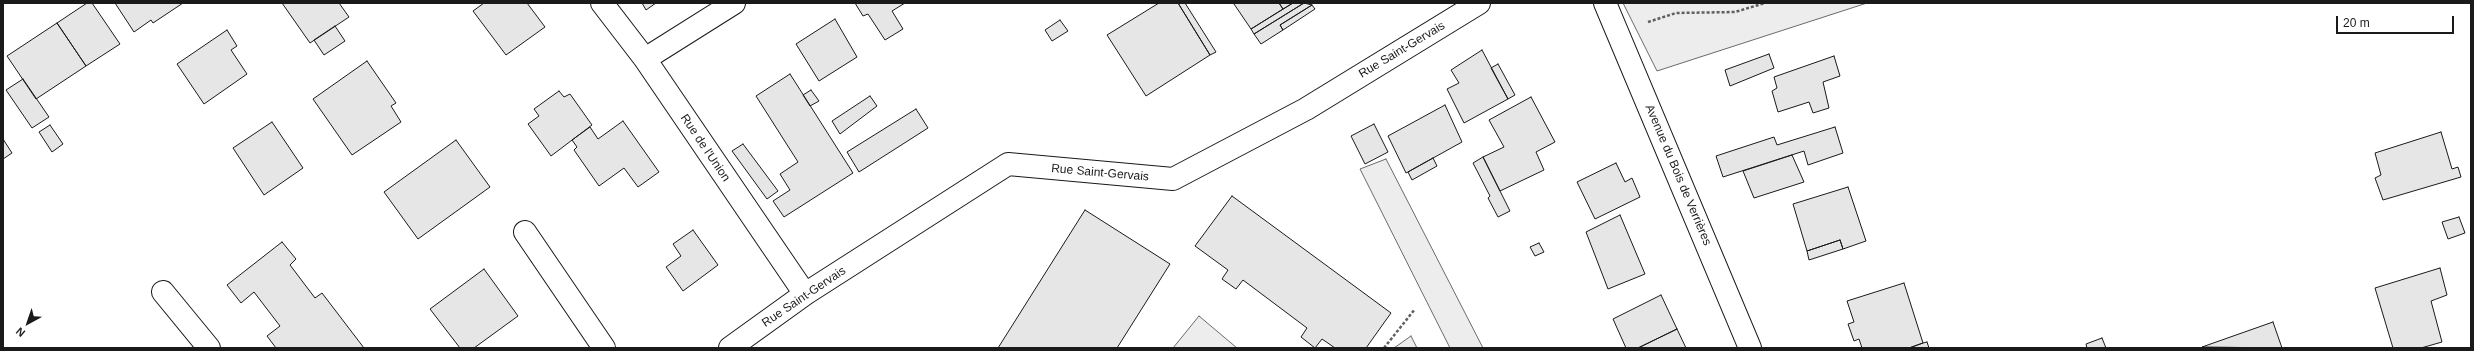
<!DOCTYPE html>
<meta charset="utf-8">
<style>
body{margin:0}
#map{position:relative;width:2474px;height:351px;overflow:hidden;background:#fff;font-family:Arial,sans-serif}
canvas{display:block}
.frame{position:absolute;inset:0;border:4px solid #1a1a1a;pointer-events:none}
.north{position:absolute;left:8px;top:303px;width:40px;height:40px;-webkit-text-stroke:3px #fff;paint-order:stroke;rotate:220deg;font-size:11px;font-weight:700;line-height:16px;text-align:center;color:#1a1a1a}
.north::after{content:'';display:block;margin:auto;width:14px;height:18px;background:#1a1a1a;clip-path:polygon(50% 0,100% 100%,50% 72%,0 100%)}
.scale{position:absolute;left:2336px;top:16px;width:118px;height:18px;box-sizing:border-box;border:2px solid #1a1a1a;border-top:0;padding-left:5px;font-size:12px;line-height:14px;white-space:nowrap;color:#1a1a1a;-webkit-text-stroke:3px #fff;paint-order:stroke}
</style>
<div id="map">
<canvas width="2474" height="351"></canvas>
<div class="frame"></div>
<div class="north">N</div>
<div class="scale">20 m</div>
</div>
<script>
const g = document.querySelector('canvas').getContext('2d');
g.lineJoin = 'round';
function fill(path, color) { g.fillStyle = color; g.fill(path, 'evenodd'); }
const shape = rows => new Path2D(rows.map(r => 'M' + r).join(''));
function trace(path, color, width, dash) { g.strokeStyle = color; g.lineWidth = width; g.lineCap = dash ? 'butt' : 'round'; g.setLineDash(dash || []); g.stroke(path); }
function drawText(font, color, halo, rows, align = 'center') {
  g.font = font + ' Arial,sans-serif'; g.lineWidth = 3; g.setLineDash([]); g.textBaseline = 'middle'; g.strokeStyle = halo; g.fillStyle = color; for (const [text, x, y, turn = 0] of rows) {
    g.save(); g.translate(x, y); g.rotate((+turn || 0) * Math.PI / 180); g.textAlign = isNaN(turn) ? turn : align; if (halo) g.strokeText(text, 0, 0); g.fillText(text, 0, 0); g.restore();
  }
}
const built = shape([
 [1623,3,1867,3,1657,71,1623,3],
 [1386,159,1483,348,1450,348,1360,169,1386,159],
 [1199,316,1237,348,1173,348,1199,316],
 [1411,336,1417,348,1394,348,1411,336]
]);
fill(built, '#ededed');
trace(built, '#6a6a6a', 1);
const building = shape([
 [87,3,92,3,120,44,86,66,57,23,87,3],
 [115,3,183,3,153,23,151,20,134,32,115,3],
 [282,3,339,3,349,17,310,43,282,3],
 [484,3,527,3,545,27,506,55,473,11,484,3],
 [642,3,656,3,646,10,642,3],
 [855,3,905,3,892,11,903,29,885,40,868,14,863,16,855,3],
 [1159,3,1178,3,1210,55,1146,96,1107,35,1159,3],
 [1178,3,1185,3,1216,52,1210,55,1178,3],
 [1236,3,1279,3,1283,9,1251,29,1234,4,1236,3],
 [1279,3,1293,3,1283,9,1279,3],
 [1293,3,1304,3,1254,34,1251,29,1293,3],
 [1304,3,1312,5,1280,25,1283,30,1261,44,1254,34,1304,3],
 [1312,5,1315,9,1283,30,1280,25,1312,5],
 [835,19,857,57,819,81,796,44,835,19],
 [1060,20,1068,31,1052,41,1045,30,1060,20],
 [57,23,86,66,36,99,7,56,57,23],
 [335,26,345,41,324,55,314,40,335,26],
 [227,30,237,46,231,50,247,74,204,104,177,64,227,30],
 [1482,50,1508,99,1464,123,1447,89,1459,83,1451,70,1482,50],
 [1769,54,1774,68,1730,86,1725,70,1769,54],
 [1834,56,1840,76,1823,82,1829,108,1813,113,1809,102,1778,112,1772,91,1777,88,1774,77,1834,56],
 [367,61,396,103,391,106,401,122,352,155,313,99,367,61],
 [1498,64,1515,95,1508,99,1491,68,1498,64],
 [790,74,853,173,784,217,773,201,790,190,780,174,798,162,756,96,790,74],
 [23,79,49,117,32,128,6,90,23,79],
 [811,90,819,101,810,106,803,95,811,90],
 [559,91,564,97,570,94,592,125,551,156,528,124,539,116,534,109,559,91],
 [870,96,877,106,840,134,832,121,870,96],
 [1531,97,1555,142,1536,152,1544,170,1500,191,1483,157,1504,147,1489,120,1531,97],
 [1445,105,1462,142,1406,173,1388,136,1445,105],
 [916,109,928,128,859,172,847,152,916,109],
 [623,121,659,172,638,187,624,168,599,186,574,150,577,147,572,140,590,127,598,139,623,121],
 [272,122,303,168,264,195,233,148,272,122],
 [1374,124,1388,152,1365,164,1351,136,1374,124],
 [50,125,63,144,52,152,39,132,50,125],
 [1835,127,1843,153,1808,165,1804,151,1723,177,1716,156,1774,137,1777,145,1835,127],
 [2441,132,2452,169,2458,167,2461,177,2383,200,2375,178,2381,175,2375,153,2441,132],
 [3,139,12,153,3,159,3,139],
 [456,140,490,187,418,239,384,192,456,140],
 [743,144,778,191,767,199,732,151,743,144],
 [1792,155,1804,182,1754,198,1743,171,1792,155],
 [1483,157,1510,211,1498,217,1488,198,1490,196,1473,163,1483,157],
 [1433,158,1437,166,1412,180,1408,172,1433,158],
 [1616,163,1625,182,1632,178,1640,197,1595,219,1577,182,1616,163],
 [1848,187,1866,241,1843,249,1840,240,1807,251,1793,204,1848,187],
 [1232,196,1391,313,1366,348,1335,348,1322,339,1315,348,1301,337,1307,328,1243,280,1236,289,1222,279,1228,270,1195,246,1232,196],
 [1085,210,1170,264,1117,348,998,348,1085,210],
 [1620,215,1645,274,1608,289,1586,232,1620,215],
 [2459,217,2465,233,2448,239,2442,222,2459,217],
 [693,230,718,265,683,291,666,267,681,256,673,244,693,230],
 [1840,240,1843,249,1809,260,1807,251,1840,240],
 [282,242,296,259,290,265,315,298,322,293,364,348,276,348,267,336,280,326,254,292,241,303,227,285,282,242],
 [1539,243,1544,252,1535,256,1530,247,1539,243],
 [2440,268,2447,295,2431,301,2442,342,2421,348,2393,348,2375,288,2440,268],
 [484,269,518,316,474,348,460,348,430,309,484,269],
 [1904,283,1923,343,1909,348,1862,348,1859,339,1854,341,1848,324,1854,322,1847,301,1904,283],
 [1661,295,1677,329,1638,348,1626,348,1613,319,1661,295],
 [2273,322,2282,348,2202,347,2273,322],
 [1677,329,1686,348,1638,348,1677,329],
 [2102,338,2106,348,2087,348,2086,344,2102,338],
 [1927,342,1929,348,1909,348,1923,343,1927,342]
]);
fill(building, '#e6e6e6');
trace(building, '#1a1a1a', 1);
const street = shape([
 [602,3,645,59,805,294],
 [1605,3,1750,348],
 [645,59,734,3],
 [525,232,604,348],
 [163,292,209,348],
 [730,348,805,294,1008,164,1173,179,1306,109,1479,3]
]);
trace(street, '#1a1a1a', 24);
trace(shape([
 [1648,22,1676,13,1735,12,1765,3],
 [1384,348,1415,309]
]), '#5f5f5f', 2.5, [3, 2]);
trace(street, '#fff', 22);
drawText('12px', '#1a1a1a', '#fff', [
 ["Rue Saint-Gervais",1402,50,-31],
 ["Rue de l'Union",705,148,56],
 ["Rue Saint-Gervais",1100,173,5],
 ["Avenue du Bois de Verrières",1678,175,67],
 ["Rue Saint-Gervais",804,297,-34]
]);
</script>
